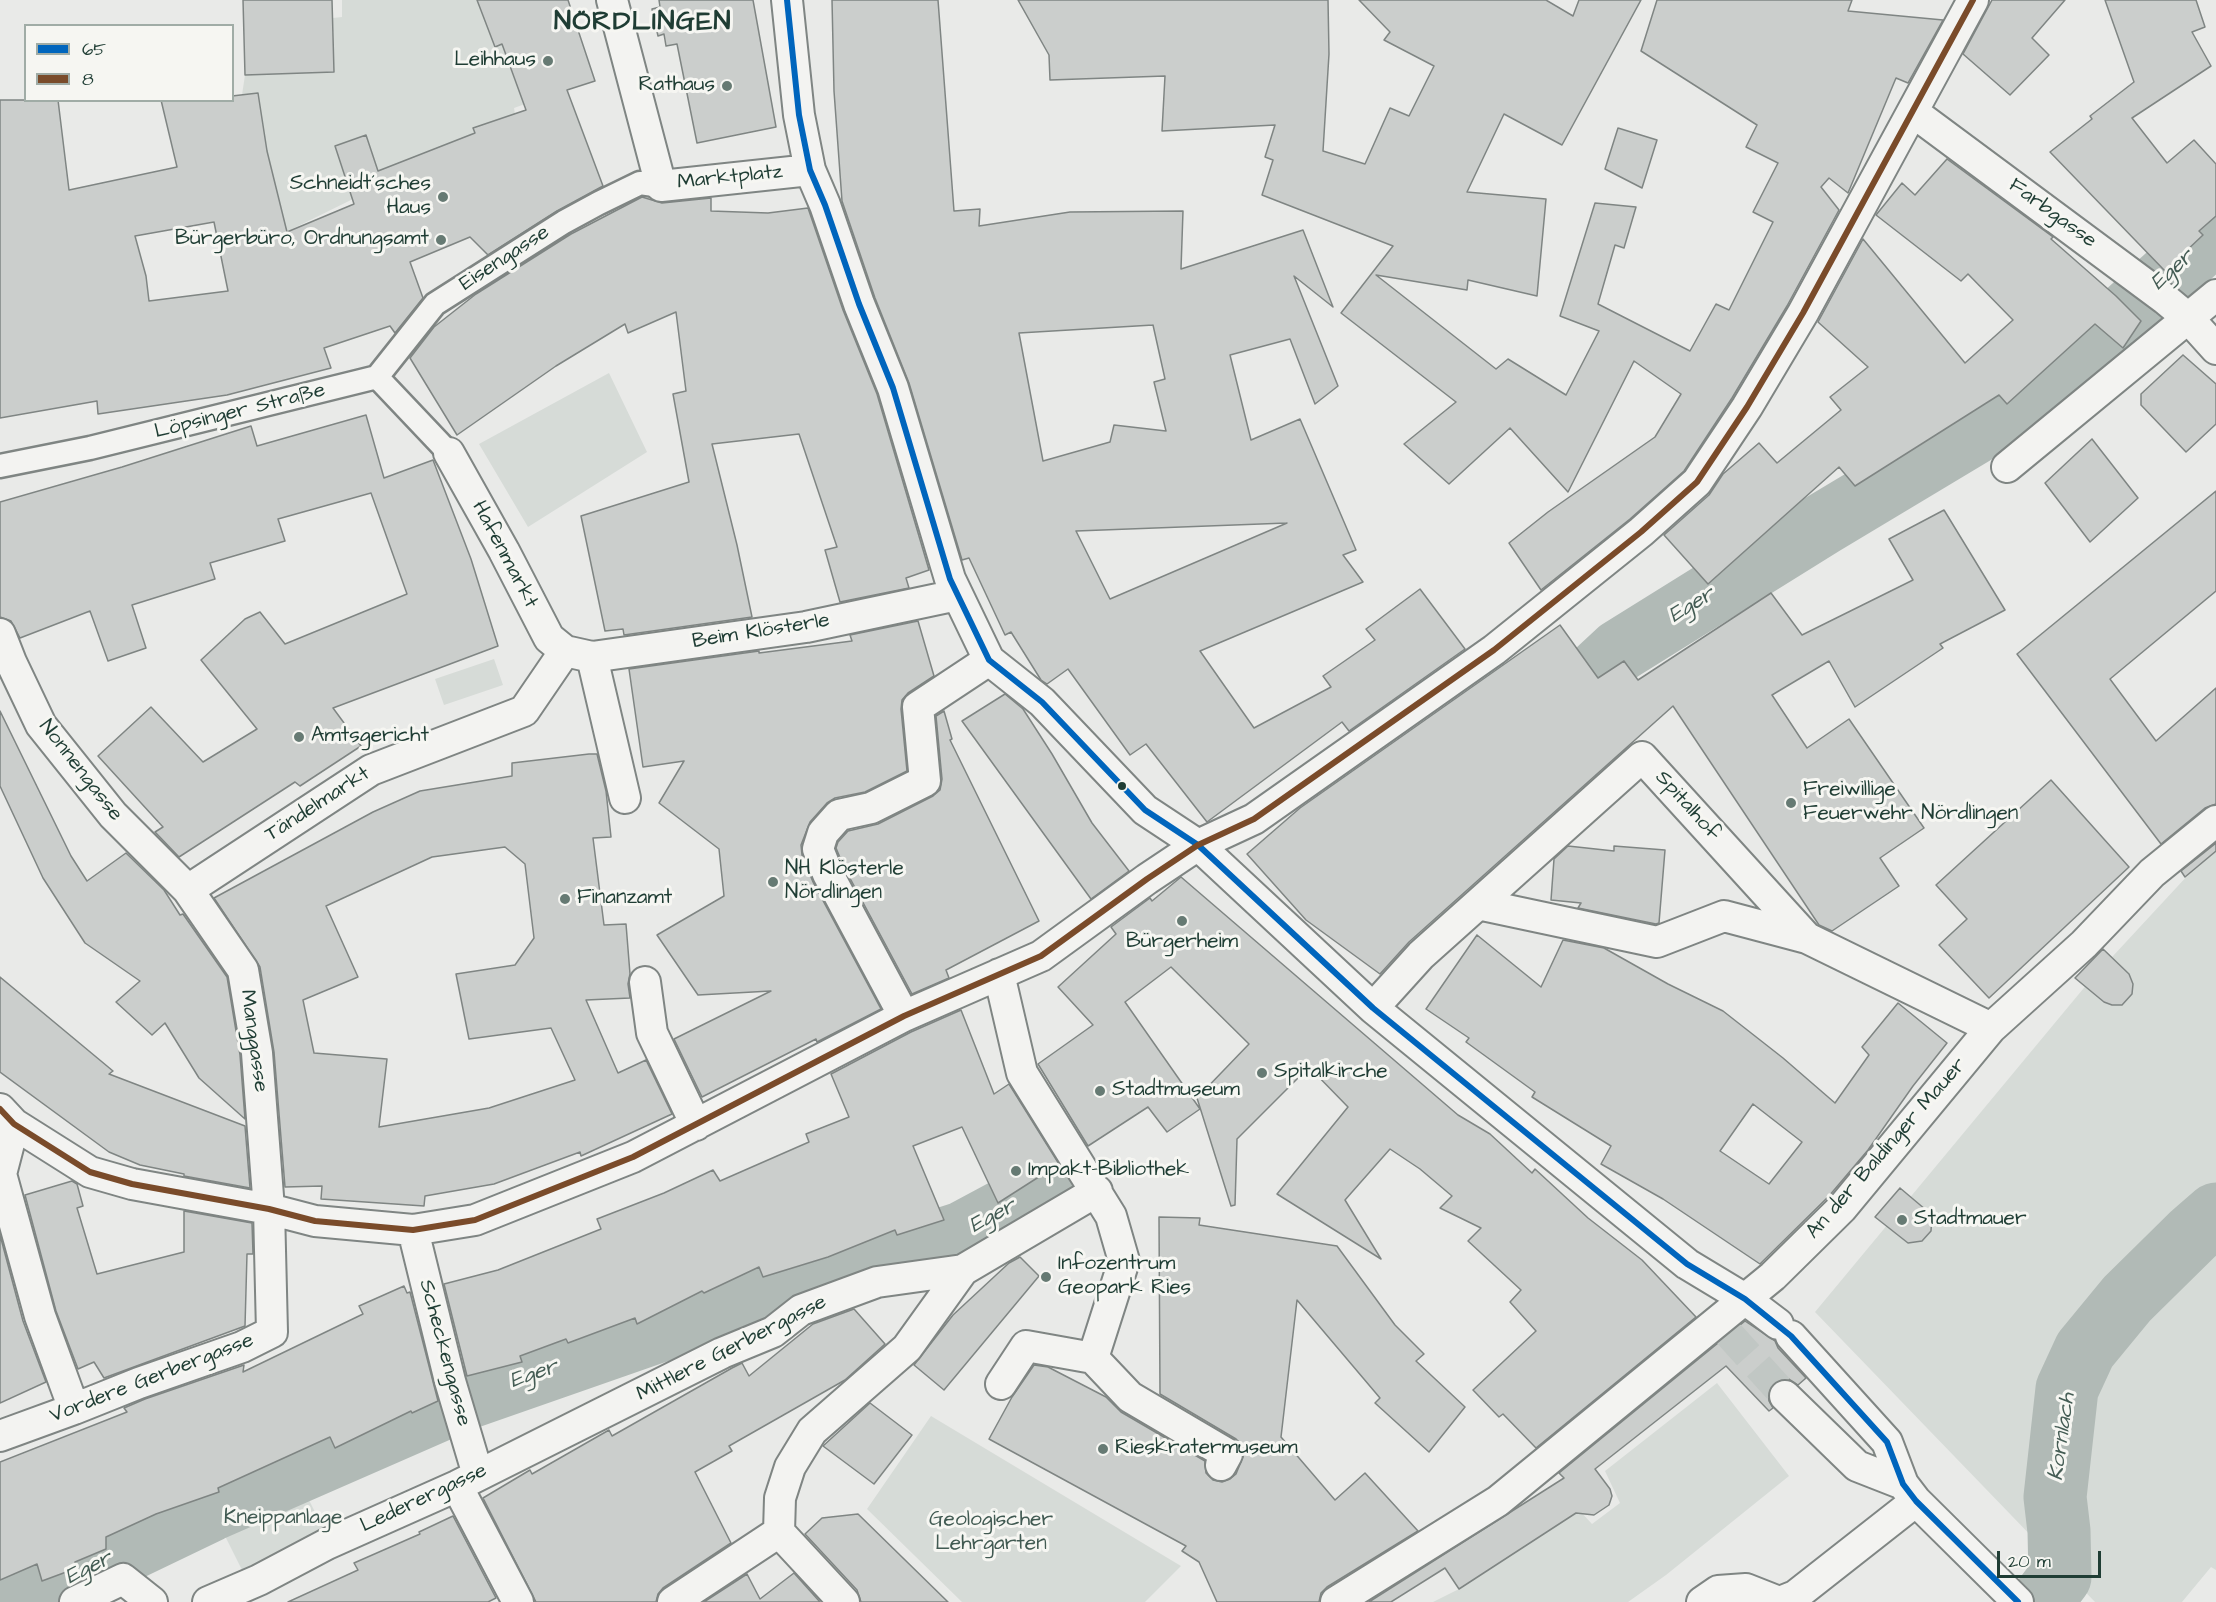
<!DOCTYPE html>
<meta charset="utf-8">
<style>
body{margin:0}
#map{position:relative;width:2216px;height:1602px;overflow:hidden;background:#e9eae8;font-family:"Architects Daughter",sans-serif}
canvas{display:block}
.legend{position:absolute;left:24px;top:24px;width:210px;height:78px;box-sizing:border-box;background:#f6f6f2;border:2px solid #a0aca6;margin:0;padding:8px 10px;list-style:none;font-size:18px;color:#1f3d34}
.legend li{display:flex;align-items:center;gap:12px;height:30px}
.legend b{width:30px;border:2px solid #a0aca6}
.scale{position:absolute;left:1997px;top:1551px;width:104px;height:27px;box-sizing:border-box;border:3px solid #1f3d34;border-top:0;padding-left:8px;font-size:18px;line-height:21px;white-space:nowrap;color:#1f3d34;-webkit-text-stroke:4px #f6f6f2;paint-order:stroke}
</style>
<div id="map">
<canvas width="2216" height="1602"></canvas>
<ul class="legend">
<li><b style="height:8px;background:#0065bd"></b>65</li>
<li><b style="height:8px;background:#7a4b2a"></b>8</li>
</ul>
<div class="scale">20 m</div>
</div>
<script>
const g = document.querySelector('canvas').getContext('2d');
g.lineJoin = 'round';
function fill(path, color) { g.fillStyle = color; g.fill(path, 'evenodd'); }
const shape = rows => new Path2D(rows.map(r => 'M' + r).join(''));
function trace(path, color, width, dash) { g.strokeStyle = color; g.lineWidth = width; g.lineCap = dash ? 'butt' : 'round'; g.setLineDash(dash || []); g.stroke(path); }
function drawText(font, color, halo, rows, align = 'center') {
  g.font = font + ' "Architects Daughter",sans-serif'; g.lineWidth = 6; g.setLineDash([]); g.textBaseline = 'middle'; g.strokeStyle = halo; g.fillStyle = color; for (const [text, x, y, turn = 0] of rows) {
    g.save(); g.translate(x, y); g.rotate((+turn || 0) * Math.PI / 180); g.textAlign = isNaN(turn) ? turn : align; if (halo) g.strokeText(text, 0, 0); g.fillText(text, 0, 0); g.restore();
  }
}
fill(shape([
 [342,0,477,0,495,47,502,44,515,81,544,97,514,108,515,114,473,128,475,133,378,171,355,198,286,232,267,151,258,93,242,95,245,75,334,72,333,18,342,17],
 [609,373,647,452,528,527,479,444],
 [494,659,503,685,444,705,435,679],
 [2216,851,2216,1570,2211,1567,2182,1602,2095,1602,1815,1312,2088,983,2189,874],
 [1717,1383,1789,1476,1666,1575,1628,1602,1433,1602,1459,1589,1579,1510,1592,1524,1620,1503,1605,1471],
 [931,1416,1181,1566,1145,1602,962,1602,867,1509],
 [298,1478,325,1532,243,1572,216,1518]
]), '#d6dbd7');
trace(shape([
 [211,1510,234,1520,288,1494,297,1471]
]), '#b1bab6', 10);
trace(shape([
 [2130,310,2216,232],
 [1532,732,1619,651,1823,524,1973,434,2104,333],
 [20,1602,211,1510,467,1398,676,1325,962,1233,1059,1181],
 [2041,1602,2060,1577,2059,1531,2055,1497,2067,1389,2085,1350,2127,1299,2193,1234,2216,1214]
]), '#b1bab6', 63);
const building = shape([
 [243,0,332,0,334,72,245,75,243,0],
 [477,0,568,0,595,81,567,90,603,186,557,211,488,255,470,237,410,262,423,298,395,333,390,326,324,348,331,368,227,395,98,414,97,401,0,418,0,100,58,100,69,190,177,167,161,100,232,100,232,96,258,93,267,151,287,232,354,204,335,146,366,135,378,171,475,133,473,128,526,110,502,44,495,47,477,0],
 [214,222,228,291,149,301,146,276,135,236,214,222],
 [659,0,753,0,776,127,697,143,677,44,666,46,664,34,658,36,652,9,660,7,659,0],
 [832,0,938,0,954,211,980,209,979,226,1070,212,1183,211,1181,269,1303,230,1333,307,1294,276,1338,386,1315,404,1290,339,1230,355,1251,440,1300,419,1356,550,1343,555,1363,582,1200,651,1254,728,1331,687,1323,676,1375,640,1366,629,1420,589,1465,649,1349,731,1342,722,1207,822,1146,744,1130,755,1068,669,1047,684,1041,680,1011,632,1005,635,969,558,962,560,909,383,875,298,842,201,834,91,832,0],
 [1153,325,1165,379,1154,382,1166,431,1114,425,1110,442,1043,461,1019,333,1153,325],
 [1287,523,1110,599,1076,531,1287,523],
 [1018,0,1328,0,1329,54,1323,151,1365,164,1390,108,1409,116,1434,66,1384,40,1390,32,1359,0,1546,0,1573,16,1579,0,1641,0,1562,145,1504,114,1467,192,1546,199,1537,296,1468,280,1467,290,1376,275,1496,369,1508,359,1566,395,1599,331,1560,316,1595,203,1636,207,1624,248,1615,245,1598,304,1690,351,1716,304,1729,310,1773,222,1753,212,1778,163,1746,147,1757,125,1641,51,1657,0,1852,0,1848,11,1943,20,1908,83,1896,78,1848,193,1829,178,1821,187,1839,210,1787,306,1732,398,1684,471,1630,519,1541,590,1509,543,1548,512,1655,437,1681,394,1634,361,1568,492,1510,428,1449,484,1404,444,1456,402,1341,313,1393,246,1262,195,1273,160,1265,157,1275,125,1162,131,1165,76,1050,80,1049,55,1018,0],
 [1992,0,2065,0,2032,38,2049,55,2010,95,1963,54,1992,0],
 [2105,0,2196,0,2205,27,2192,32,2211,66,2132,118,2167,163,2194,140,2216,164,2216,216,2199,231,2203,235,2165,271,2050,152,2092,119,2090,116,2134,82,2105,0],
 [1618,128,1657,140,1642,188,1605,169,1618,128],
 [1947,159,2053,237,2051,239,2116,296,2141,321,2123,348,2095,324,2007,404,1999,395,1855,486,1839,467,1708,584,1664,535,1709,495,1723,474,1759,443,1777,463,1841,410,1830,397,1868,367,1818,322,1863,239,1965,363,2013,320,1968,274,1961,281,1876,215,1902,183,1915,195,1947,159],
 [642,197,662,203,711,198,711,211,768,213,808,208,843,310,877,394,929,570,906,578,909,588,840,602,825,550,837,547,799,434,712,444,737,545,752,617,624,635,623,629,605,631,581,516,689,482,673,394,686,391,676,312,628,333,625,324,556,366,457,435,410,358,434,327,476,294,571,234,642,197],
 [2183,355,2216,384,2216,424,2186,452,2141,405,2141,394,2183,355],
 [366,415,384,478,433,460,471,559,498,646,333,708,361,746,300,786,295,782,179,857,155,832,163,827,98,756,151,707,203,762,257,729,201,660,245,619,260,612,285,644,407,594,371,493,278,519,285,541,210,563,215,579,132,605,146,648,108,661,90,611,20,638,11,621,0,617,0,502,122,467,251,426,257,446,366,415],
 [2092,439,2138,498,2090,542,2045,483,2092,439],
 [2216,491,2216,591,2110,679,2156,741,2216,688,2216,804,2205,808,2161,844,2017,654,2216,491],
 [1944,510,2005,610,1940,644,1943,648,1855,707,1829,661,1772,695,1807,748,1849,719,1924,828,1880,858,1899,886,1832,931,1819,925,1673,706,1409,942,1380,974,1306,920,1247,854,1300,808,1560,625,1598,678,1624,661,1638,680,1771,593,1802,635,1913,580,1889,539,1944,510],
 [918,621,934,676,908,693,902,700,901,709,907,771,865,792,835,798,827,803,810,822,801,845,802,855,813,882,881,1009,817,1042,816,1039,702,1097,674,1039,771,991,698,995,657,935,724,896,719,849,659,803,684,761,643,767,629,669,759,651,759,653,852,641,850,635,918,621],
 [1005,694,1023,709,1052,754,1092,823,1129,871,1091,899,962,721,1005,694],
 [0,711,71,856,87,881,126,853,164,890,180,915,183,914,227,977,240,1055,245,1119,199,1078,165,1023,152,1035,116,1002,140,981,85,943,43,878,0,786,0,711],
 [944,711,952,739,950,740,1039,921,946,970,949,978,912,994,844,867,836,848,838,842,848,831,878,824,933,796,940,790,942,779,936,716,944,711],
 [589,754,597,754,606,791,611,837,593,838,604,925,626,924,630,974,628,984,630,998,586,1000,618,1073,646,1060,672,1114,581,1156,580,1152,494,1184,425,1196,424,1206,321,1199,322,1186,285,1187,274,1052,260,967,214,898,373,812,420,791,512,776,512,763,589,754],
 [505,847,525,864,534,938,515,965,456,974,469,1039,551,1028,575,1080,489,1108,379,1127,387,1059,314,1053,303,1000,358,977,326,906,432,857,505,847],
 [2051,780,2129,867,1989,998,1939,945,1967,919,1936,885,2051,780],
 [2216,843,2216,851,2185,877,2181,871,2216,843],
 [1568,846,1614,851,1614,846,1665,850,1659,923,1656,924,1578,908,1581,903,1551,900,1554,859,1568,846],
 [1181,877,1458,1115,1490,1134,1532,1173,1535,1169,1588,1218,1642,1260,1696,1317,1536,1448,1503,1414,1499,1417,1473,1390,1536,1331,1510,1302,1521,1290,1468,1241,1481,1228,1440,1208,1452,1196,1420,1169,1390,1149,1345,1200,1381,1259,1277,1194,1348,1107,1309,1067,1237,1139,1235,1205,1231,1206,1197,1098,1249,1044,1171,967,1125,1002,1200,1109,1167,1132,1148,1107,1088,1146,1038,1064,1093,1025,1058,987,1116,934,1111,927,1150,898,1152,901,1181,877],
 [1477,935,1541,987,1563,940,1604,948,1668,984,1723,1011,1783,1058,1835,1103,1869,1055,1862,1047,1898,1003,1947,1043,1913,1086,1868,1150,1829,1196,1760,1264,1663,1199,1601,1164,1611,1146,1532,1097,1535,1092,1466,1042,1469,1038,1426,1009,1477,935],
 [1753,1104,1802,1142,1769,1184,1720,1151,1753,1104],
 [2103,949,2129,974,2133,984,2132,994,2122,1005,2112,1005,2104,1002,2075,978,2103,949],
 [0,977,113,1071,109,1074,245,1126,250,1188,184,1176,184,1174,140,1165,109,1152,0,1072,0,977],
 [961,1010,994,1094,1009,1084,1059,1164,998,1203,962,1127,913,1146,944,1220,897,1235,895,1230,828,1257,763,1277,759,1267,704,1293,702,1291,637,1324,635,1318,568,1343,566,1339,520,1356,522,1362,467,1376,444,1284,498,1270,601,1229,597,1219,664,1193,713,1170,720,1181,809,1142,806,1134,849,1117,831,1074,911,1032,961,1010],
 [72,1181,77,1184,83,1206,77,1208,97,1274,184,1252,184,1211,252,1223,253,1254,247,1254,245,1326,104,1378,94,1362,78,1369,56,1311,25,1195,72,1181],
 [1900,1188,1932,1215,1931,1231,1922,1241,1908,1243,1875,1217,1900,1188],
 [1159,1217,1200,1218,1199,1225,1337,1246,1395,1325,1424,1354,1416,1361,1465,1407,1429,1452,1375,1403,1380,1398,1297,1300,1281,1437,1335,1500,1365,1473,1418,1531,1327,1587,1321,1593,1319,1602,1217,1602,1199,1562,1182,1551,1186,1546,989,1439,1012,1397,1034,1365,1048,1367,1106,1397,1121,1412,1205,1461,1206,1473,1213,1480,1222,1482,1230,1479,1236,1474,1244,1454,1242,1445,1236,1439,1160,1394,1159,1217],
 [0,1235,23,1321,46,1382,0,1403,0,1235],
 [1020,1257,1039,1276,944,1390,914,1365,953,1315,1009,1263,1020,1257],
 [404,1286,407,1293,410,1292,438,1401,412,1413,411,1411,335,1448,330,1437,218,1488,219,1492,156,1514,106,1537,106,1549,75,1562,77,1568,42,1581,37,1564,0,1580,0,1462,127,1412,124,1408,145,1399,244,1365,243,1372,363,1314,359,1306,404,1286],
 [854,1309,885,1344,845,1380,729,1446,732,1451,695,1472,731,1543,663,1588,658,1594,656,1602,536,1602,483,1498,530,1470,532,1474,609,1430,612,1436,732,1368,742,1363,749,1376,813,1324,854,1309],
 [1745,1321,1775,1341,1778,1348,1806,1378,1798,1385,1789,1379,1781,1379,1773,1384,1768,1392,1769,1401,1773,1408,1769,1411,1726,1366,1595,1469,1610,1489,1612,1496,1609,1505,1594,1515,1576,1513,1459,1589,1445,1568,1391,1602,1369,1602,1564,1478,1559,1473,1745,1321],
 [870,1403,912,1435,874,1484,823,1446,870,1403],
 [858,1514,948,1602,861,1602,857,1590,805,1534,822,1518,858,1514],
 [453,1516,496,1598,488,1602,288,1602,358,1570,354,1563,420,1534,419,1532,453,1516],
 [794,1573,820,1602,704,1602,747,1574,760,1599,794,1573]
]);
fill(building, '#cbcecc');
trace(building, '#7f8583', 1.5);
trace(shape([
 [1728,1333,1785,1396]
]), '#c1c7c4', 30, [30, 15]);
const pedestrian = shape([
 [377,377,435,304,564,222,599,203,640,183,661,186],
 [0,466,90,448,377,377,449,453]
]);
const minor = shape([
 [612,0,661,186,810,170],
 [787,0,799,115,810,170,825,205,859,304,893,388,950,579,989,660,1042,702,1145,810,1198,845,1373,1008,1687,1264,1745,1299,1778,1324],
 [1913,112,2165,299,2189,319,2216,349],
 [449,453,504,551,549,638,565,651,592,657,806,627,957,595],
 [2007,467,2216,295],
 [0,634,11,662,41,725,113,815,188,890,243,970,257,1053,269,1209,272,1332,242,1347,139,1383,74,1409,0,1436],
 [592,657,625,798],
 [188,890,371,770,524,711,565,651],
 [1478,904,1642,757,1807,938],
 [999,974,1022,1073,1111,1216,1124,1261,1093,1358,1026,1346,1001,1384],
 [645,982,652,1033,696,1125],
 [1373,1008,1421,955,1478,904,1657,942,1724,916,1807,938,1991,1028],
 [904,1016,828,874,818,849,823,833,839,815,871,808,925,781,918,707,989,660],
 [0,1109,14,1124,90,1172,132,1184,269,1209,315,1221,413,1230,475,1220,633,1157,904,1016,1041,956,1147,879,1198,845,1254,819,1494,650,1641,532,1697,482,1747,407,1803,313,1973,0],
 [14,1124,1,1174,40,1316,74,1409],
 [413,1230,450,1381,478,1475],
 [1791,1336,1887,1442,1903,1484,1916,1501,2018,1602],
 [1093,1358,1130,1397,1227,1454,1221,1465],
 [1785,1396,1857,1466,1903,1484],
 [457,1486,518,1602],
 [75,1602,123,1579,152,1602],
 [208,1602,259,1580,327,1544,457,1486,722,1353,773,1332,801,1310,877,1282,963,1270,1097,1191],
 [673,1602,779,1532],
 [844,1602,779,1532,780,1498,790,1467,812,1431,907,1348,963,1270],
 [1336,1602,1498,1501,1773,1276,1842,1208,1991,1028,2084,944,2152,873,2216,821],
 [1702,1602,1718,1591,1746,1589,1779,1602],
 [1780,1602,1795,1596,1916,1501]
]);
trace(pedestrian, '#7f8583', 27);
trace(minor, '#7f8583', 34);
trace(pedestrian, '#f3f3f1', 22);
trace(minor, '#f3f3f1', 30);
trace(shape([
 [787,0,799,115,810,170,825,205,859,304,893,388,950,579,989,660,1042,702,1145,810,1198,845,1373,1008,1687,1264,1745,1299,1791,1336,1887,1442,1903,1484,1916,1501,2018,1602]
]), '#0065bd', 6);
trace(shape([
 [0,1109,14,1124,90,1172,132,1184,269,1209,315,1221,413,1230,475,1220,633,1157,904,1016,1041,956,1147,879,1198,845,1254,819,1494,650,1641,532,1697,482,1747,407,1803,313,1973,0]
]), '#7a4b2a', 6);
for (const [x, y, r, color] of [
 [548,61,6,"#667a73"],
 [727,86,6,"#667a73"],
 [443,197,6,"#667a73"],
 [441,240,6,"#667a73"],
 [299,737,6,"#667a73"],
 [1122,786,5,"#1f3d34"],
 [1791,803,6,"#667a73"],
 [773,882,6,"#667a73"],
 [565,899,6,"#667a73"],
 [1182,921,6,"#667a73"],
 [1262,1073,6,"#667a73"],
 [1100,1091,6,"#667a73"],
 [1016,1171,6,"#667a73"],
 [1902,1220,6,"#667a73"],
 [1046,1277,6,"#667a73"],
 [1103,1449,6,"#667a73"]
]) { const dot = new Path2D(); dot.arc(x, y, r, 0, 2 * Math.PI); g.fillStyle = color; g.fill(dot); trace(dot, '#f6f6f2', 2); }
drawText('21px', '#1f3d34', '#f6f6f2', [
 ["Leihhaus",536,61,"right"],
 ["Rathaus",715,86,"right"],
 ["Schneidt´sches",431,185,"right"],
 ["Haus",431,209,"right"],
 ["Bürgerbüro, Ordnungsamt",429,240,"right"],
 ["Amtsgericht",311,737],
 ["Freiwillige",1803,791],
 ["Feuerwehr Nördlingen",1803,815],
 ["NH Klösterle",785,870],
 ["Nördlingen",785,894],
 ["Finanzamt",577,899],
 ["Bürgerheim",1182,943,"center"],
 ["Spitalkirche",1274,1073],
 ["Stadtmuseum",1112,1091],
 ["Impakt-Bibliothek",1028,1171],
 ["Stadtmauer",1914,1220],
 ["Infozentrum",1058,1265],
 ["Geopark Ries",1058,1289],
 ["Rieskratermuseum",1115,1449]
], 'left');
drawText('21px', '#1f3d34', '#f6f6f2', [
 ["Marktplatz",730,178,-6],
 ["Farbgasse",2052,214,36],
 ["Eisengasse",505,259,-33],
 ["Löpsinger Straße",240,412,-14],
 ["Hafenmarkt",504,555,62],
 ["Beim Klösterle",761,632,-9],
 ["Nonnengasse",80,771,52],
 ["Tändelmarkt",318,805,-33],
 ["Spitalhof",1687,806,48],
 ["Manggasse",253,1041,82],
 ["An der Baldinger Mauer",1887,1149,-49],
 ["Mittlere Gerbergasse",732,1349,-27],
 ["Scheckengasse",444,1353,75],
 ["Vordere Gerbergasse",152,1379,-21],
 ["Lederergasse",424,1499,-25]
]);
drawText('21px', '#415a52', '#f6f6f2', [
 ["Kneippanlage",283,1519],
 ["Geologischer",991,1521],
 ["Lehrgarten",991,1545]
]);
drawText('italic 22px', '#445c54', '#f6f6f2', [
 ["Eger",2173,271,-42],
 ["Eger",1692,606,-31],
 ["Eger",993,1217,-28],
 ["Eger",534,1375,-19],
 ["Kornlach",2063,1437,-82],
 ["Eger",89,1569,-26]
]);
g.letterSpacing = '1.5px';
drawText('bold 27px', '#1f3d34', '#f6f6f2', [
 ["NÖRDLINGEN",643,23]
]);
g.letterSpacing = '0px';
</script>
